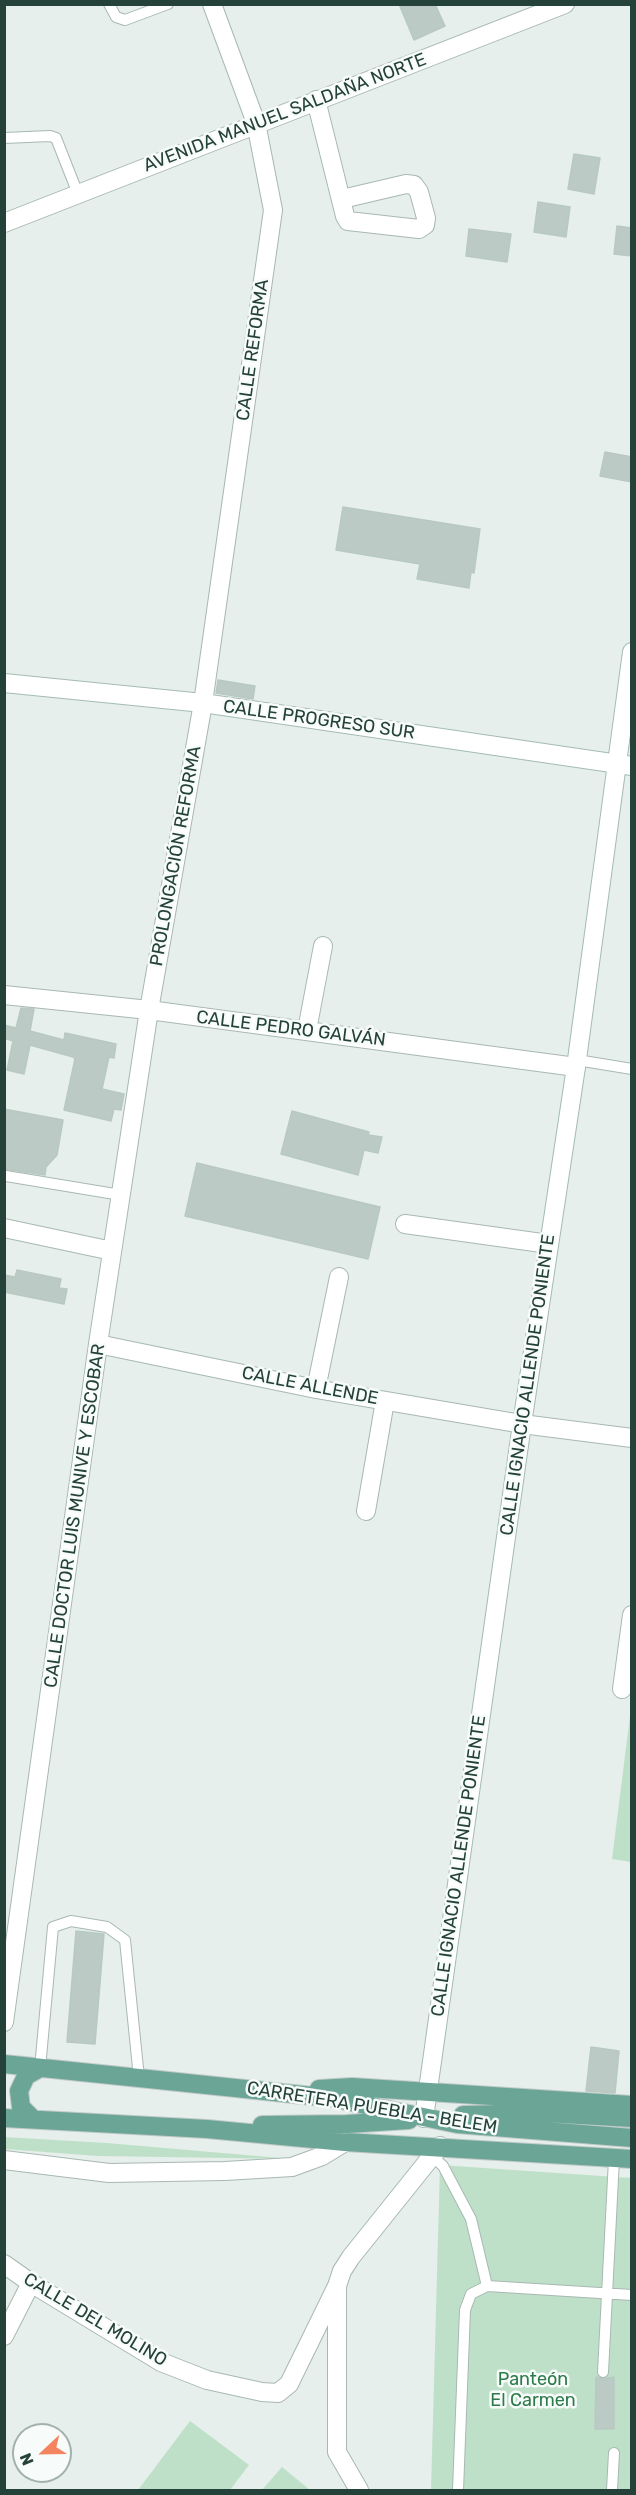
<!DOCTYPE html>
<meta charset="utf-8">
<style>
body{margin:0}
#map{position:relative;width:636px;height:2495px;overflow:hidden;background:#e6efeb;font-family:Rubik,sans-serif}
canvas{display:block}
.frame{position:absolute;inset:0;border:6px solid #24423a;pointer-events:none}
.north{position:absolute;left:12px;top:2423px;width:60px;height:60px;box-sizing:border-box;background:#f7fbf9;border:2px solid #a3b1ad;border-radius:50%;rotate:248deg;font-size:16px;font-weight:700;line-height:24px;text-align:center;color:#24423a}
.north::after{content:'';display:block;margin:auto;width:21px;height:27px;background:#f4845f;clip-path:polygon(50% 0,100% 100%,50% 72%,0 100%)}
</style>
<div id="map">
<canvas width="636" height="2495"></canvas>
<div class="frame"></div>
<div class="north">N</div>
</div>
<script>
const g = document.querySelector('canvas').getContext('2d');
g.lineJoin = 'round';
function fill(path, color) { g.fillStyle = color; g.fill(path, 'evenodd'); }
const shape = rows => new Path2D(rows.map(r => 'M' + r).join(''));
function trace(path, color, width, dash) { g.strokeStyle = color; g.lineWidth = width; g.lineCap = dash ? 'butt' : 'round'; g.setLineDash(dash || []); g.stroke(path); }
function drawText(font, color, halo, rows, align = 'center') {
  g.font = font + ' Rubik,sans-serif'; g.lineWidth = 5; g.setLineDash([]); g.textBaseline = 'middle'; g.strokeStyle = halo; g.fillStyle = color; for (const [text, x, y, turn = 0] of rows) {
    g.save(); g.translate(x, y); g.rotate((+turn || 0) * Math.PI / 180); g.textAlign = isNaN(turn) ? turn : align; if (halo) g.strokeText(text, 0, 0); g.fillText(text, 0, 0); g.restore();
  }
}
fill(shape([
 [631,1708,632,1862,631,1862,612,1859],
 [4,2137,107,2143,292,2159,98,2156,5,2149],
 [440,2165,631,2178,631,2490,431,2490],
 [190,2421,249,2465,230,2490,138,2490],
 [282,2467,310,2490,262,2490]
]), '#bfe0c8');
const building = shape([
 [399,4,435,4,445,26,414,40,399,4],
 [574,154,600,158,594,194,568,189,574,154],
 [538,202,570,207,566,237,534,232,538,202],
 [617,226,632,228,632,256,614,254,617,226],
 [469,229,511,234,507,262,466,256,469,229],
 [605,452,632,457,632,482,600,476,605,452],
 [343,507,480,529,474,573,471,572,469,588,417,579,420,564,336,550,343,507],
 [218,680,255,686,253,699,216,693,218,680],
 [21,1008,34,1009,30,1031,64,1040,65,1033,116,1044,114,1058,109,1057,102,1089,124,1094,121,1110,114,1109,111,1121,64,1110,75,1059,73,1057,30,1045,24,1074,7,1070,13,1041,4,1038,4,1025,16,1028,21,1008],
 [4,1109,63,1120,57,1155,46,1167,45,1175,4,1169,4,1109],
 [292,1111,369,1132,368,1135,382,1137,378,1153,364,1150,358,1175,281,1154,292,1111],
 [197,1163,380,1207,368,1259,185,1216,197,1163],
 [17,1270,61,1279,59,1288,67,1289,64,1304,4,1292,4,1275,15,1277,17,1270],
 [76,1931,104,1934,95,2044,67,2042,76,1931],
 [591,2047,619,2051,615,2093,586,2091,591,2047],
 [596,2377,603,2379,614,2377,614,2429,595,2429,596,2377]
]);
fill(building, '#bbcac4');
trace(building, '#b8c9c2', 1.5);
const lane = shape([
 [109,4,116,17,125,20,168,4],
 [4,138,50,136,56,138,78,194],
 [577,1060,632,1069],
 [6,1176,121,1195],
 [40,2068,53,1927,71,1921,107,1927,125,1940,139,2078],
 [432,2156,443,2166,471,2219,487,2286],
 [603,2372,614,2159],
 [458,2490,465,2310,471,2294,487,2286,632,2295],
 [612,2490,614,2453]
]);
const street = shape([
 [316,100,345,216,348,221,419,229,425,225,426,218,419,192,414,185,406,184,342,199],
 [4,223,565,4],
 [4,995,149,1010,576,1067],
 [307,1030,323,946],
 [405,1224,549,1244],
 [4,1228,112,1251],
 [98,1344,316,1389,522,1424,632,1438],
 [316,1389,339,1277],
 [366,1511,385,1401],
 [622,1689,632,1615],
 [4,2022,98,1344,149,1010,203,703,273,210,256,123,212,4],
 [4,2160,109,2173,225,2171,292,2167,322,2156,345,2142],
 [4,2264,31,2283,161,2362,207,2380,262,2392,278,2393,289,2384,337,2286],
 [4,2336,31,2283],
 [359,2490,337,2452,337,2286,342,2271,351,2257,440,2146]
]);
const secondary = shape([
 [4,683,203,703,632,766],
 [424,2118,522,1424,576,1067,632,652]
]);
const primary = shape([
 [4,2064,332,2098,457,2124,632,2138],
 [319,2089,352,2087,632,2105],
 [463,2115,545,2113,632,2118],
 [4,2118,207,2129,345,2142,632,2159],
 [33,2119,21,2107,19,2091,26,2076,40,2068],
 [262,2125,347,2124,409,2120]
]);
trace(lane, '#a8b8b2', 12);
trace(street, '#a8b8b2', 20);
trace(secondary, '#a4bbb3', 20);
trace(primary, '#c2cac8', 20);
trace(lane, '#fff', 10);
trace(street, '#fff', 18);
trace(secondary, '#fff', 18);
trace(primary, '#6aa596', 18);
drawText('18px', '#24423a', '#f7fbf9', [
 ["AVENIDA MANUEL SALDAÑA NORTE",285,113,-21],
 ["CALLE REFORMA",253,350,-82],
 ["CALLE PROGRESO SUR",319,720,8],
 ["PROLONGACIÓN REFORMA",176,856,-80],
 ["CALLE PEDRO GALVÁN",291,1029,7],
 ["CALLE IGNACIO ALLENDE PONIENTE",528,1385,-82],
 ["CALLE ALLENDE",310,1386,11],
 ["CALLE DOCTOR LUIS MUNIVE Y ESCOBAR",75,1516,-82],
 ["CALLE IGNACIO ALLENDE PONIENTE",459,1866,-82],
 ["CARRETERA PUEBLA - BELEM",372,2108,9],
 ["CALLE DEL MOLINO",95,2320,31]
]);
drawText('18px', '#2d7a4b', '#f7fbf9', [
 ["Panteón",533,2380],
 ["El Carmen",533,2401]
]);
</script>
